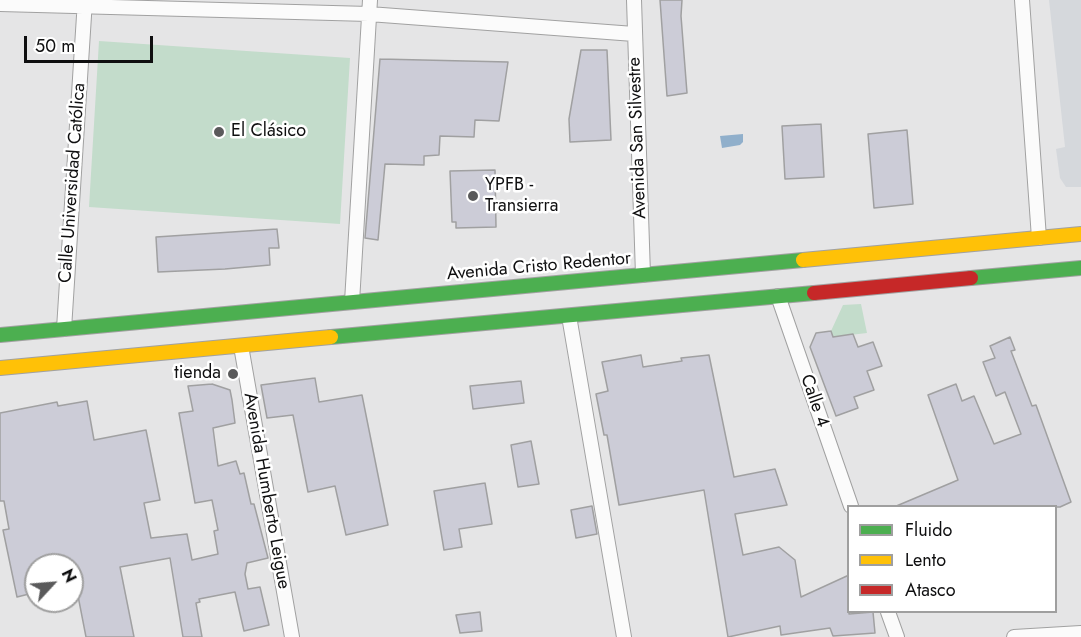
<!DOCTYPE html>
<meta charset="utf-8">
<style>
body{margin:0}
#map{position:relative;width:1081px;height:637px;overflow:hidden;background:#e5e5e6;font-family:Jost,sans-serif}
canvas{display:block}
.legend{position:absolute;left:847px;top:505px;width:210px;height:108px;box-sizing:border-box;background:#fff;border:2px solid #9f9f9f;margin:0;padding:8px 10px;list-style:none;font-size:18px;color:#0f0f10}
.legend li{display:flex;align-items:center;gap:12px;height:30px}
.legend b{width:30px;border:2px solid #9f9f9f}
.north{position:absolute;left:24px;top:553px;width:60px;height:60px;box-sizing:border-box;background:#fff;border:2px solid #9f9f9f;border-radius:50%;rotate:64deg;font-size:16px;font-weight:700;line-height:24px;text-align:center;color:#0f0f10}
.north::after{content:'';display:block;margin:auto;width:21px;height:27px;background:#5a5a5b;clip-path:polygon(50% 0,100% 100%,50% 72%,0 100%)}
.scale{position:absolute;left:24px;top:36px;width:129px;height:27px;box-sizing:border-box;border:3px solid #0f0f10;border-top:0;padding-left:8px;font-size:18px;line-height:21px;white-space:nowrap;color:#0f0f10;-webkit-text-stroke:4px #fff;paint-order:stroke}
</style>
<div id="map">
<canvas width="1081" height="637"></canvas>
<ul class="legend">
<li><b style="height:8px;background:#4caf50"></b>Fluido</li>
<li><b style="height:8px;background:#ffc107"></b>Lento</li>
<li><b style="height:8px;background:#c62828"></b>Atasco</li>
</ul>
<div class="north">N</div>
<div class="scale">50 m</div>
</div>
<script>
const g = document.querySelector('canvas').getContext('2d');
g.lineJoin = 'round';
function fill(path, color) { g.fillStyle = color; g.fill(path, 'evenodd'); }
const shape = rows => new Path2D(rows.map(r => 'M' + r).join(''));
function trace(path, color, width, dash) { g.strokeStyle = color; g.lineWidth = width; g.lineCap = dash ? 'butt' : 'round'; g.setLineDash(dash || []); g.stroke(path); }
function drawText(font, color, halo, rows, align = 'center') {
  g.font = font + ' Jost,sans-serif'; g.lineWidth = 5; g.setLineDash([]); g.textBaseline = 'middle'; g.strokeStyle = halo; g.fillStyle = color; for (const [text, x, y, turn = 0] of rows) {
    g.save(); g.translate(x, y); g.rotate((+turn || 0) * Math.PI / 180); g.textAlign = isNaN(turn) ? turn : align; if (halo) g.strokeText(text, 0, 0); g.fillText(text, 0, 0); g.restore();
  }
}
fill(shape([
 [1049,0,1081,0,1081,187,1066,187,1060,178,1056,149,1065,147]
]), '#d5d8dc');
fill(shape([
 [99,41,350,58,340,224,89,207],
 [861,304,867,333,833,337,831,331,843,305]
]), '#c3dccb');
fill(shape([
 [743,134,743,142,740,145,722,148,720,136]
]), '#90afcb');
const building = shape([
 [660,0,682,0,681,16,687,93,667,96,660,0],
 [581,50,607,50,611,140,570,142,569,119,581,50],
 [380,59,508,62,499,121,475,120,474,137,440,136,439,155,424,156,424,165,385,164,378,240,365,238,380,59],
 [821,124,824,177,785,179,782,126,821,124],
 [907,130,913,204,874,208,868,134,907,130],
 [495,170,496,227,456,228,456,222,452,222,450,171,495,170],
 [277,229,279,248,269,248,270,265,225,269,158,272,156,237,277,229],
 [831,331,833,337,853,334,858,347,873,342,882,366,867,371,874,390,854,397,858,408,836,416,810,347,816,333,831,331],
 [1010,337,1015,350,1011,351,1032,406,1036,405,1071,502,1060,507,894,507,958,480,928,395,956,384,962,401,974,396,994,444,1021,434,1005,392,996,396,983,362,995,358,990,346,1010,337],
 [641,355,643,367,682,361,681,358,709,355,734,477,775,469,787,505,735,514,743,555,779,547,795,560,801,597,849,575,849,614,873,612,875,633,833,636,830,628,781,635,780,626,728,637,704,490,619,505,607,435,604,435,596,394,608,391,602,362,641,355],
 [315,378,319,402,362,395,388,525,346,535,335,486,308,492,293,415,267,418,261,385,315,378],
 [521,381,524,403,473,409,470,386,521,381],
 [212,384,230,390,232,400,235,423,213,428,218,466,236,461,240,474,244,473,251,504,254,504,268,558,247,563,245,574,248,589,260,587,269,625,244,631,235,592,199,599,200,602,196,603,202,637,183,637,170,558,120,567,134,637,86,637,72,565,36,565,36,576,26,578,29,594,17,597,3,530,9,529,4,501,0,501,0,413,57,402,58,406,87,401,94,440,146,430,160,500,144,503,151,538,187,534,192,560,218,554,214,531,218,530,212,500,195,503,179,413,193,411,188,386,212,384],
 [531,441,539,484,518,487,511,445,531,441],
 [485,483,492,524,459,529,462,547,444,550,434,491,485,483],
 [592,506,597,534,576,538,571,510,592,506],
 [480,612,482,631,460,633,456,615,480,612]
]);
fill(building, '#ccccd7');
trace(building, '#a0a0a1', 1.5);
const street = shape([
 [634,0,643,275],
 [1022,0,1039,238],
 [0,4,369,14,634,34],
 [778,296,851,506],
 [352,302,370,0],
 [569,316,624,637],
 [64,329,85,0],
 [241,346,292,637],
 [888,612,897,637],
 [1014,637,1081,633]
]);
const fast = shape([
 [971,278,1081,268],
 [0,335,803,260],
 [331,337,814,293]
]);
const slow = shape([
 [803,260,1081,234],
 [0,368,331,337]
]);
const jam = shape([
 [814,293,971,278]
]);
trace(street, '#a1a1a1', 16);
trace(fast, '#a1a1a1', 16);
trace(slow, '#a1a1a1', 16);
trace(jam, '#a1a1a1', 16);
trace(street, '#fbfbfb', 14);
trace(fast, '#4caf50', 14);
trace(slow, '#ffc107', 14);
trace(jam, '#c62828', 14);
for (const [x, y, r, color] of [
 [219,132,6,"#5a5a5b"],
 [473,196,6,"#5a5a5b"],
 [233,374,6,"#5a5a5b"]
]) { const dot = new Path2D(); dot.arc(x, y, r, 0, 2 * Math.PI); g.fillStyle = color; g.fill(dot); trace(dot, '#fff', 2); }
drawText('18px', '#0f0f10', '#fff', [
 ["El Clásico",231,132],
 ["YPFB -",485,186],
 ["Transierra",485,207],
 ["tienda",221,374,"right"]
], 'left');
drawText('18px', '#0f0f10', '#fff', [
 ["Avenida San Silvestre",638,138,-92],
 ["Calle Universidad Católica",73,183,-86],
 ["Avenida Cristo Redentor",539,267,-5],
 ["Calle 4",814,401,71],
 ["Avenida Humberto Leigue",266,491,80]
]);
</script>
